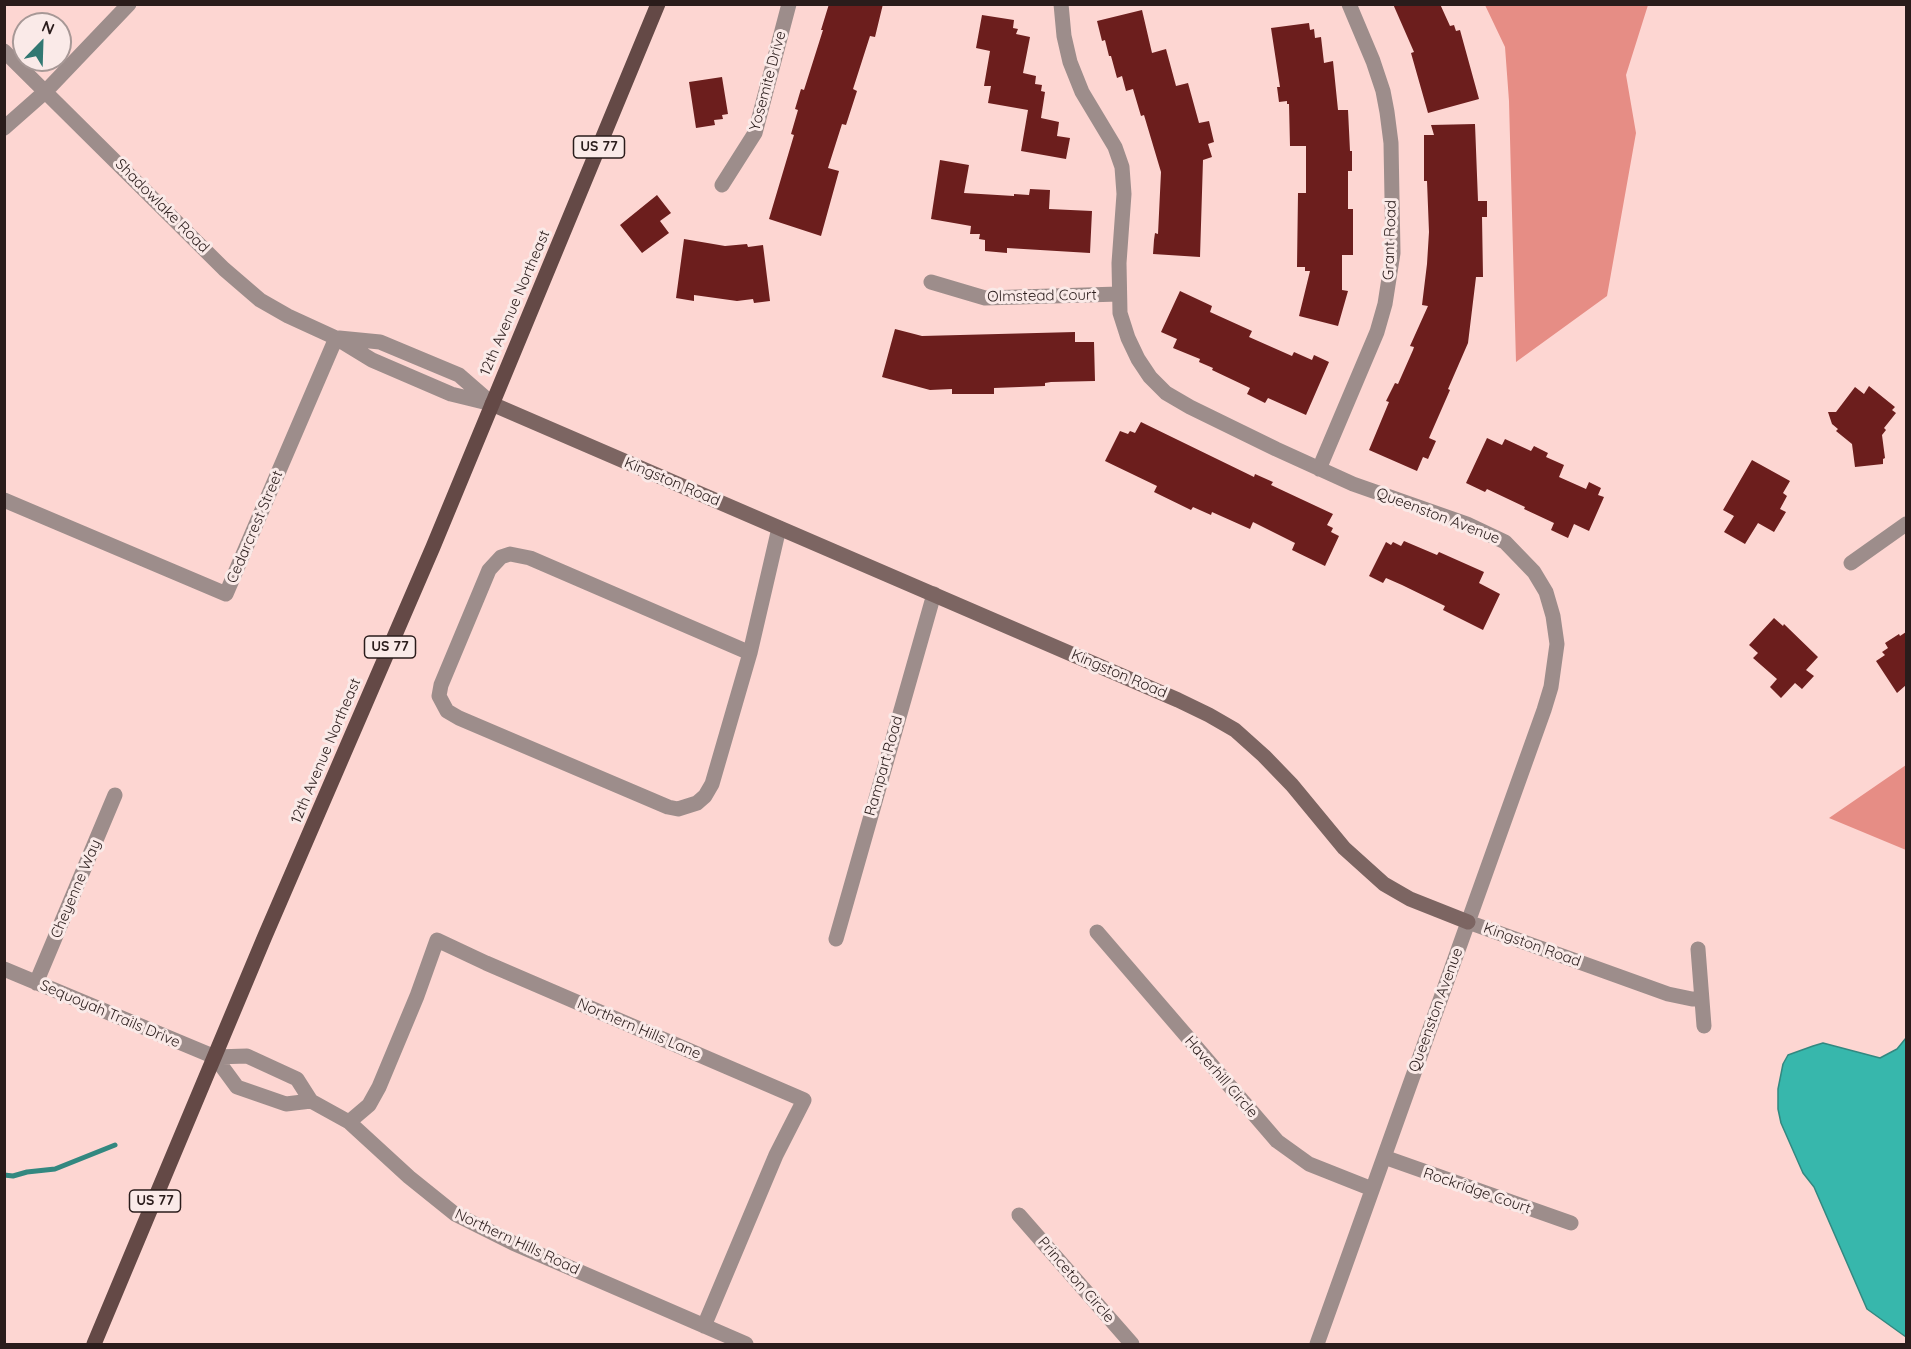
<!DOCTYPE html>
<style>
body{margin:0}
#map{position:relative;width:1911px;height:1349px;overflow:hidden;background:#fdd6d2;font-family:Quicksand,sans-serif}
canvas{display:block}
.frame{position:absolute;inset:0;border:6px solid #2a1c1b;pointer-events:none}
.north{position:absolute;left:12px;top:12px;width:60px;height:60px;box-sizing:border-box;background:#faeae8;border:2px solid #a79896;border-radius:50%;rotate:23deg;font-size:16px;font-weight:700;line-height:24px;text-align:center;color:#2a1c1b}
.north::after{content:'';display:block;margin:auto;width:21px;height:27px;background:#317872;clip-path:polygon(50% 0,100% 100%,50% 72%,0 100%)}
</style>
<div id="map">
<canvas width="1911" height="1349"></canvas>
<div class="frame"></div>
<div class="north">N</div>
</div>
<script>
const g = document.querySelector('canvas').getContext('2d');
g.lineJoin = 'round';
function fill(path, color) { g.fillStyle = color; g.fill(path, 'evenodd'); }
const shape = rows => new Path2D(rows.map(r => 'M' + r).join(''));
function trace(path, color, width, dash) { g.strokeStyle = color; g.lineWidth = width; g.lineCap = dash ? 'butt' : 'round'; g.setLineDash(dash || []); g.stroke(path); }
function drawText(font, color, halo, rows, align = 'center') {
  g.font = font + ' Quicksand,sans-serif'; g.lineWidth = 6; g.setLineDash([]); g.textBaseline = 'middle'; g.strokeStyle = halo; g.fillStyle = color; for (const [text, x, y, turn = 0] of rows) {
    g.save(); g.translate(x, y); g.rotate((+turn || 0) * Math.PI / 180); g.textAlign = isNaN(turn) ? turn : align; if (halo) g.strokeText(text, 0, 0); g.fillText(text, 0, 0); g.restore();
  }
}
fill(shape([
 [1485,5,1648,5,1626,75,1636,133,1607,296,1516,362,1509,101,1505,47],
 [1906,765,1906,850,1829,818]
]), '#e68d85');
const water = shape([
 [1906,1038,1906,1337,1867,1309,1814,1187,1803,1173,1781,1123,1778,1109,1778,1089,1783,1064,1788,1055,1813,1046,1823,1043,1880,1058,1897,1049,1906,1038]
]);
fill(water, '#37b7ac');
trace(water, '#338880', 1.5);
trace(shape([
 [4,1175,13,1176,27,1172,55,1169,115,1145]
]), '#338880', 5);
fill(shape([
 [829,4,883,4,875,37,870,36,853,89,857,91,846,125,842,124,828,168,839,171,821,236,769,219,794,135,791,134,798,110,795,109,801,89,804,90,823,30,821,30],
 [1393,4,1440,4,1450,26,1454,25,1456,31,1460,30,1479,99,1428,113,1411,53,1414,52],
 [1142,10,1152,53,1166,49,1176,86,1188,83,1199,123,1209,121,1214,142,1208,144,1212,157,1203,160,1200,257,1153,254,1154,240,1155,233,1158,234,1161,172,1144,115,1141,116,1133,89,1126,91,1122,76,1117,78,1111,56,1109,56,1105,40,1102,41,1097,21],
 [982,15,1014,20,1013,28,1018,29,1016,34,1030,37,1023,73,1036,76,1035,84,1042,85,1041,91,1045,92,1041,118,1059,122,1057,136,1070,138,1066,159,1021,151,1028,110,988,103,991,86,984,86,990,51,976,48],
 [1309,23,1310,30,1314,29,1315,38,1321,37,1324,63,1333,61,1338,110,1348,110,1350,151,1352,151,1352,171,1348,171,1348,209,1353,209,1353,255,1342,255,1342,290,1348,291,1338,326,1299,316,1310,271,1305,271,1305,267,1297,267,1298,193,1306,193,1306,146,1290,146,1289,104,1287,104,1287,101,1279,102,1277,87,1280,87,1271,28],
 [722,77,728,114,722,115,723,119,714,120,715,125,696,128,689,82],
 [1475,124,1478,201,1487,201,1487,217,1482,217,1483,277,1476,277,1468,343,1448,389,1450,390,1429,438,1436,441,1428,459,1423,457,1417,471,1369,450,1389,402,1386,401,1395,383,1398,384,1413,350,1414,347,1410,346,1428,306,1422,305,1427,264,1429,232,1427,181,1424,181,1424,135,1434,135,1431,125],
 [940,160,969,165,964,193,1014,196,1014,194,1029,195,1030,189,1050,190,1049,209,1092,211,1090,253,1007,248,1007,253,985,251,985,240,979,239,980,234,970,234,971,226,931,219],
 [657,195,671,213,660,221,669,233,642,253,620,225],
 [684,239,725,246,747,244,748,247,763,245,770,301,754,303,753,299,737,301,694,295,694,301,676,298],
 [1180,291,1212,306,1210,312,1252,331,1249,337,1292,356,1294,352,1312,360,1314,355,1329,362,1306,415,1268,398,1265,403,1247,394,1250,388,1212,370,1213,368,1199,362,1200,359,1173,348,1177,339,1161,332],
 [895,329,922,336,1075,332,1075,342,1094,342,1095,381,1051,382,1045,383,1045,386,994,388,994,394,952,394,952,389,930,390,882,377],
 [1869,386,1895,407,1892,410,1896,413,1884,428,1886,430,1882,435,1885,458,1883,459,1883,464,1855,467,1852,444,1836,431,1838,429,1832,424,1828,412,1836,412,1855,387,1864,394],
 [1141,422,1254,477,1255,474,1273,482,1271,485,1333,514,1327,525,1333,528,1331,532,1339,536,1325,566,1292,550,1295,543,1253,522,1250,529,1212,512,1211,515,1193,507,1191,510,1154,492,1157,486,1105,461,1120,431,1128,434,1130,431,1135,433],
 [1487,438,1502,445,1505,439,1531,451,1534,446,1548,453,1546,457,1564,465,1559,477,1586,489,1589,482,1601,488,1598,495,1604,497,1589,531,1574,524,1568,538,1551,530,1554,523,1524,509,1525,507,1487,489,1485,492,1466,483],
 [1752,460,1790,481,1783,493,1787,496,1780,509,1786,512,1774,532,1758,523,1745,544,1724,532,1734,516,1723,510],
 [1404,541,1437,555,1439,552,1484,572,1479,583,1500,594,1483,630,1443,610,1445,606,1402,585,1386,578,1383,583,1369,576,1386,542,1391,545,1393,542,1401,546],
 [1774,618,1783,626,1784,624,1818,657,1806,670,1814,676,1802,689,1795,683,1781,698,1770,687,1777,679,1753,658,1758,653,1749,645],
 [1906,632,1906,685,1897,693,1876,661,1885,655,1882,652,1888,648,1885,643,1899,634,1900,636]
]), '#6c1e1d');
trace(shape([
 [1061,4,1064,36,1070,62,1082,92,1115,147,1122,167,1124,194,1119,263,1120,313,1128,338,1138,359,1150,377,1166,393,1190,407,1276,449,1353,484,1467,524,1505,542,1534,572,1546,592,1553,616,1557,644,1551,687,1544,710,1317,1344],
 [4,51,224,269,260,300,288,316,336,338,372,360,451,394,492,404],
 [4,128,46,91,129,4],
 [722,185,755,133,789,4],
 [931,282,985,298,1119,294],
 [339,338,380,342,459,375,490,402],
 [1319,469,1377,332,1385,304,1393,253,1391,143,1387,112,1383,91,1373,61,1349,4],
 [4,500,226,594,336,338],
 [1851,563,1906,524],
 [750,653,530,558,510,554,501,557,489,570,441,685,439,696,447,711,459,718,668,807,678,809,697,803,705,796,712,784,750,653,779,528],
 [1468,922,1668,994,1692,999,1701,999],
 [1097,932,1277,1141,1309,1164,1372,1189],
 [836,939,934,594],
 [1698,949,1704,1026],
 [4,969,215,1057,247,1056,297,1079,311,1101,349,1122,409,1177,455,1214,513,1243,746,1344],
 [36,983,115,795],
 [215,1057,237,1087,286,1104,311,1101],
 [349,1122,369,1105,379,1087,417,996,437,940,486,963,804,1100,776,1155,704,1326],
 [1384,1157,1571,1223],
 [1019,1215,1132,1344]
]), '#9d8d8b', 15);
trace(shape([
 [492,404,1178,700,1209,715,1235,730,1264,756,1292,785,1344,848,1384,884,1410,899,1468,922]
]), '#7c6562', 15);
trace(shape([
 [94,1344,265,936,433,547,658,4]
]), '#644946', 15);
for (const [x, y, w] of [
 [599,147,51],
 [390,647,51],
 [155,1201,51]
]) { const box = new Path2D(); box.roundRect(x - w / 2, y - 11, w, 22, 4.5); g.fillStyle = '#faeae8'; g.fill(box); trace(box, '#2a1c1b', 1.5); }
drawText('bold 14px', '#2a1c1b', null, [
 ["US 77",599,147],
 ["US 77",390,647],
 ["US 77",155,1201]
]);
drawText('15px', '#2a1c1b', '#faeae8', [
 ["Yosemite Drive",768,81,-75],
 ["Shadowlake Road",162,206,45],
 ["Grant Road",1390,240,-88],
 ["Olmstead Court",1042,296,-1],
 ["12th Avenue Northeast",515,303,-67],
 ["Kingston Road",672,482,23],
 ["Queenston Avenue",1438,516,21],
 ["Cedarcrest Street",255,527,-67],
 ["Kingston Road",1119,674,23],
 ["12th Avenue Northeast",326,751,-67],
 ["Rampart Road",884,766,-74],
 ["Cheyenne Way",76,889,-67],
 ["Kingston Road",1532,945,20],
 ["Queenston Avenue",1436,1010,-70],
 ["Sequoyah Trails Drive",110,1014,23],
 ["Northern Hills Lane",639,1029,23],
 ["Haverhill Circle",1221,1077,49],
 ["Rockridge Court",1477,1191,19],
 ["Northern Hills Road",517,1242,25],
 ["Princeton Circle",1076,1280,49]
]);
</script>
